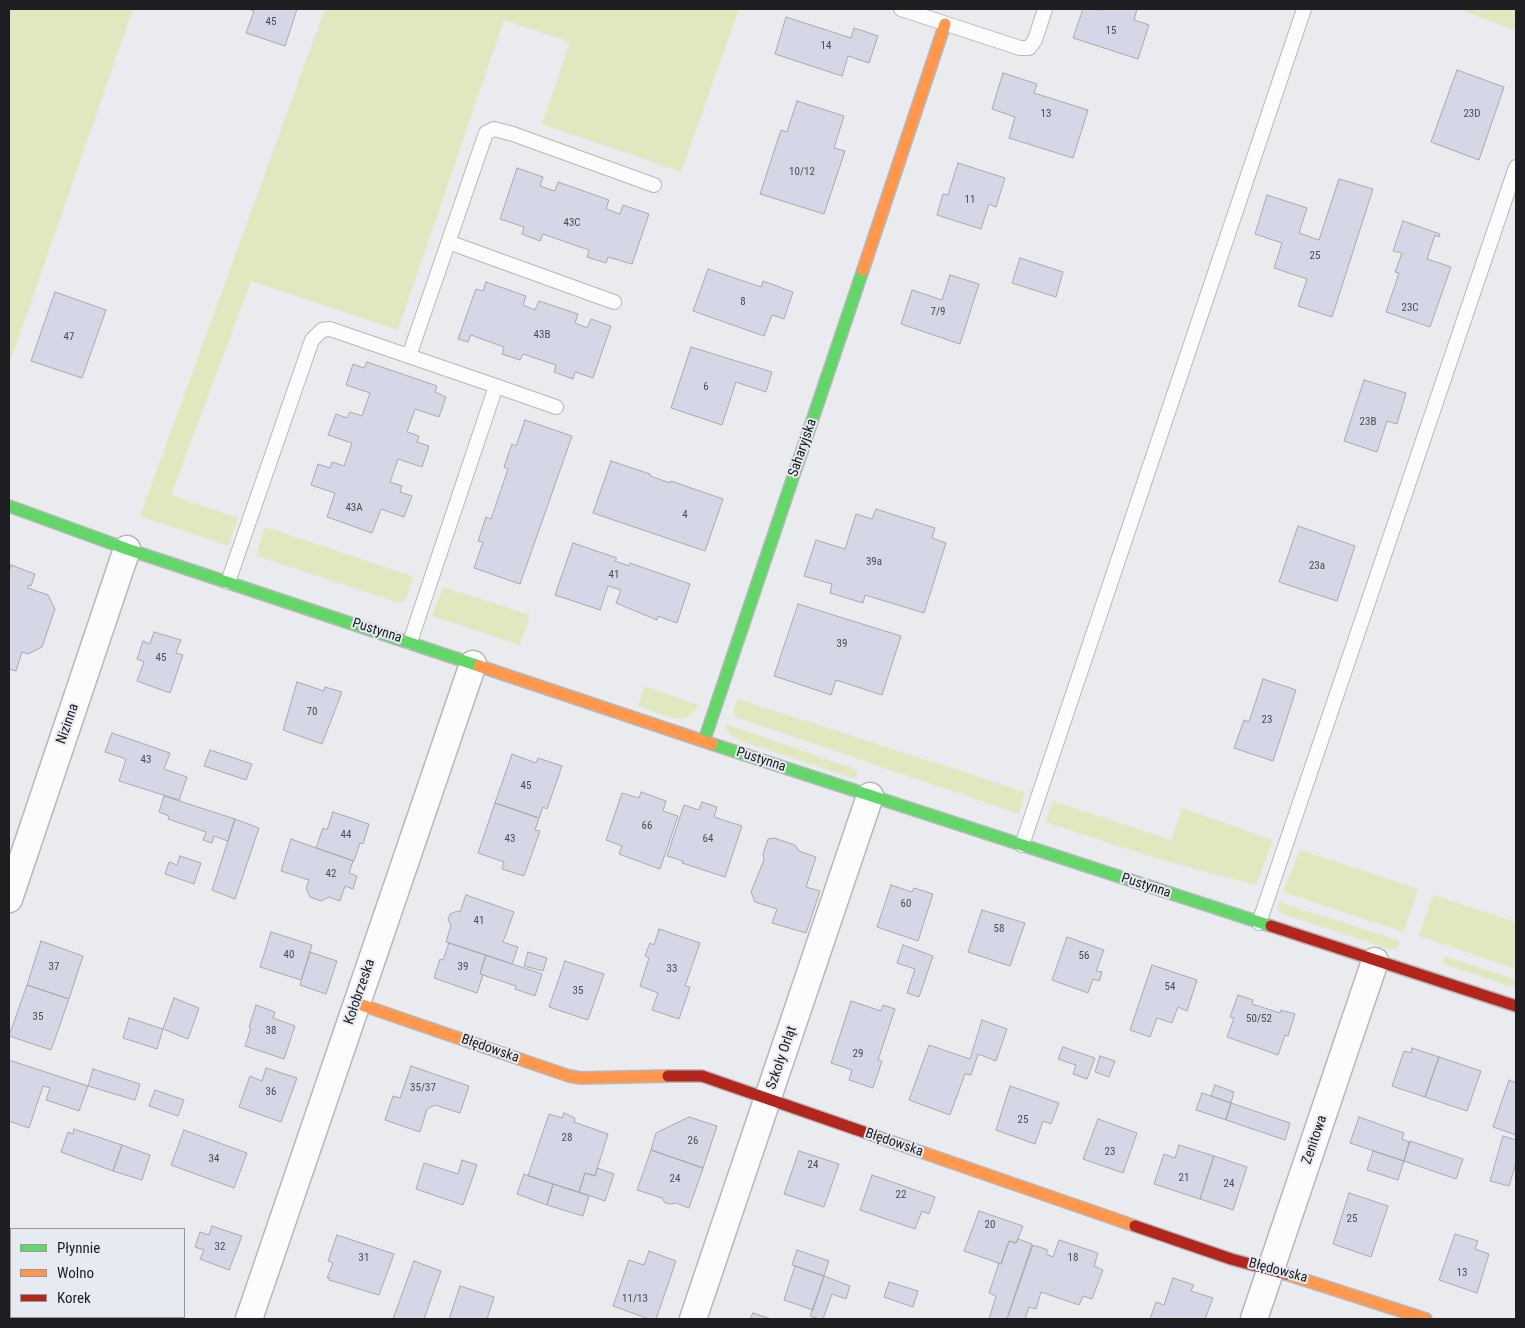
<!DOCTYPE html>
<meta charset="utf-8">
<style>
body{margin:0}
#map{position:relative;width:1525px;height:1328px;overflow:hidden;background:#eaebef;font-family:"Roboto Condensed",sans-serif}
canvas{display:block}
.frame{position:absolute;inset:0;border:10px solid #1d1e21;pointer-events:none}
.legend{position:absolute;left:10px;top:1228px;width:175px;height:90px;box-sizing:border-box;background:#e7eaf2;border:1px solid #96989e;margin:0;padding:6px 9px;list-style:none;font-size:15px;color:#1d1e21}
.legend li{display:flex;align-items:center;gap:10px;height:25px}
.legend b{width:25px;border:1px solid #96989e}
</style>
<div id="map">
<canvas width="1525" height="1328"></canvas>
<div class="frame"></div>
<ul class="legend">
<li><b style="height:6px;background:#63d668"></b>Płynnie</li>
<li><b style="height:6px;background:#ff974d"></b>Wolno</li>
<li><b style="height:6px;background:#b3261e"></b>Korek</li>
</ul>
</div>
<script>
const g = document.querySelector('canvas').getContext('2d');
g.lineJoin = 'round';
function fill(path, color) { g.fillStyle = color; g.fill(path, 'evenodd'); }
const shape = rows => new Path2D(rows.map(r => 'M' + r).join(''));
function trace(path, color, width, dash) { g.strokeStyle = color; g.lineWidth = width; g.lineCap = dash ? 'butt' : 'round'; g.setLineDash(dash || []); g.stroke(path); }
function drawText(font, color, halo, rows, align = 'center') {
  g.font = font + ' "Roboto Condensed",sans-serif'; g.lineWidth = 4; g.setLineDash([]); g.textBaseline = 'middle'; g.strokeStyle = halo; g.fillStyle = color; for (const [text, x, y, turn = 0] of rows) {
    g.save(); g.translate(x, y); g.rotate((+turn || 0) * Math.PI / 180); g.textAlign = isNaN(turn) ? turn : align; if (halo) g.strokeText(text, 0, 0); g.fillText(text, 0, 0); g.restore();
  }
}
fill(shape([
 [9,9,133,9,9,365],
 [325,9,739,9,681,172,542,124,570,42,504,20,398,330,251,281,171,495,238,518,228,546,140,516],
 [1465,9,1516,9,1516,31,1464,11],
 [265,527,414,577,405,601,399,603,257,556,258,549],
 [443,587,530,615,520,645,432,616],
 [645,686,700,706,690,715,681,718,672,718,638,706],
 [738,699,1025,792,1019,814,736,717,733,711],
 [725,724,858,770,855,779,738,740,729,733],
 [1053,801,1171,840,1182,808,1273,840,1256,885,1162,860,1045,822],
 [1300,850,1418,889,1404,932,1283,892],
 [1433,895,1516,922,1516,969,1419,936],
 [1279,902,1400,941,1398,947,1392,950,1280,913,1277,907],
 [1445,956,1516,980,1516,988,1443,964]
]), '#e0e8c0');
const building = shape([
 [248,9,297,9,285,46,246,33,254,11,248,9],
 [1083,9,1104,10,1104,9,1137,9,1134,20,1149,25,1138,59,1073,38,1083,9],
 [786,17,851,38,854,28,878,36,869,63,848,56,842,76,775,54,786,17],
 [1457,70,1504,87,1479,160,1431,142,1457,70],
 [1003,73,1037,84,1034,93,1088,110,1073,158,1009,138,1015,117,992,109,1003,73],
 [797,101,844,116,834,148,845,151,824,214,760,194,781,130,787,132,797,101],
 [958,163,1005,178,996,207,989,204,981,229,937,215,943,194,948,195,958,163],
 [517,168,543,177,540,186,555,191,558,182,609,200,606,209,620,214,623,205,649,214,632,264,608,257,606,263,587,257,589,250,543,234,540,241,522,234,524,227,500,219,517,168],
 [1339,179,1373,189,1332,317,1298,306,1307,279,1274,268,1282,243,1255,234,1267,195,1307,208,1299,233,1319,240,1339,179],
 [1403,221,1440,234,1439,237,1435,235,1427,259,1451,267,1430,327,1386,312,1399,273,1395,272,1402,253,1393,251,1403,221],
 [1020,258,1063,272,1056,297,1012,283,1020,258],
 [708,269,761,287,763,281,793,292,784,319,772,315,764,336,693,311,708,269],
 [950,275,979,284,960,344,901,324,912,290,942,300,950,275],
 [486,282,526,296,523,305,535,310,539,301,578,314,575,323,587,328,591,319,611,326,593,378,575,372,573,379,554,372,556,365,523,354,520,360,502,354,504,347,471,335,468,342,458,339,476,289,483,291,486,282],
 [55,292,106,310,82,378,31,361,55,292],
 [691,347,772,372,766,392,736,382,722,425,671,408,691,347],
 [367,362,437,386,435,392,446,397,439,417,415,409,407,432,419,436,417,442,429,446,422,467,398,459,390,482,402,486,400,492,412,496,404,517,381,509,372,533,327,517,335,493,311,485,318,464,330,468,332,462,344,466,352,443,328,435,336,414,347,418,350,412,362,416,370,393,346,385,353,364,364,368,367,362],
 [1364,380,1406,393,1397,424,1387,421,1377,452,1344,441,1364,380],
 [525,420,572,436,520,584,474,568,483,542,478,541,486,517,491,519,508,469,504,467,512,444,516,446,525,420],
 [611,461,650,474,650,476,670,483,671,481,723,499,705,551,593,513,611,461],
 [876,509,935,528,932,538,946,543,924,613,865,595,863,603,830,593,832,584,804,576,816,540,845,549,856,514,872,519,876,509],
 [1298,526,1355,546,1337,601,1279,582,1298,526],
 [573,543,617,558,615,561,629,566,630,563,690,584,677,623,658,616,657,620,616,603,621,590,608,586,600,610,555,595,573,543],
 [11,565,35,574,31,586,28,585,28,588,48,595,55,609,42,647,28,654,22,652,16,671,9,669,9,573,11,565],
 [798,604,901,636,882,695,836,680,831,695,774,676,798,604],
 [154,632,181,640,176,653,183,655,170,693,137,681,144,662,137,659,143,641,150,644,154,632],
 [1263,679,1296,690,1273,761,1234,748,1244,720,1249,722,1263,679],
 [297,682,324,691,325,687,342,692,322,744,283,730,297,682],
 [112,733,170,753,164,769,187,777,179,800,119,781,126,759,105,752,112,733],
 [210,750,252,764,246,780,204,766,210,750],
 [512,754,536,763,538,758,562,766,547,809,543,807,539,818,495,803,512,754],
 [641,792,666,801,663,811,678,816,660,869,619,854,622,846,606,840,622,793,639,798,641,792],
 [164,796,235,819,228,841,214,836,212,843,203,840,206,832,168,819,169,816,159,812,164,796],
 [702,802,717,807,714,817,742,826,725,877,682,863,683,861,667,856,684,805,699,810,702,802],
 [495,803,539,818,535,830,540,831,524,876,502,869,504,862,478,853,495,803],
 [333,812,369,824,363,844,360,843,354,861,316,848,323,828,327,830,333,812],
 [235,819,259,828,235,899,212,890,235,819],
 [774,838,795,845,799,851,816,857,806,887,820,891,806,933,772,923,777,909,755,902,751,892,764,860,763,854,768,839,774,838],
 [291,839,353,861,349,873,357,876,353,889,345,886,340,901,329,897,321,901,310,897,306,888,309,880,281,871,291,839],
 [180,856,201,863,194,884,165,874,169,862,177,865,180,856],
 [891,885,912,892,914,888,933,894,918,941,877,927,891,885],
 [466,895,514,912,503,942,518,947,512,964,446,942,451,925,448,920,450,914,457,911,460,912,466,895],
 [982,910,1025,923,1010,966,968,952,982,910],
 [659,929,700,943,685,986,690,987,679,1019,652,1010,658,993,640,986,649,958,645,956,650,943,654,945,659,929],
 [271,932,312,945,301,980,260,967,271,932],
 [1067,937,1104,950,1096,971,1102,972,1099,981,1093,979,1088,993,1052,980,1067,937],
 [41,941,83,956,69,999,27,985,41,941],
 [449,943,486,955,480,974,483,975,477,993,434,978,440,959,443,960,449,943],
 [903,945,933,956,919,997,907,993,915,969,897,963,903,945],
 [310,952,337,961,326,994,300,985,310,952],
 [528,952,547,958,543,971,524,966,528,952],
 [486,955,542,974,535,996,515,989,516,986,480,974,486,955],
 [565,961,604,974,588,1020,549,1007,565,961],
 [1152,965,1197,980,1187,1011,1178,1007,1172,1023,1157,1018,1150,1037,1130,1030,1152,965],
 [27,985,69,999,51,1050,9,1036,27,985],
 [1238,995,1253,1000,1252,1004,1280,1013,1281,1010,1295,1014,1288,1036,1285,1035,1278,1055,1227,1037,1234,1018,1230,1017,1238,995],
 [174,998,199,1008,188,1039,163,1029,174,998],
 [851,1001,881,1011,883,1005,895,1009,878,1060,882,1061,873,1088,849,1080,852,1070,831,1063,851,1001],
 [256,1005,275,1012,273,1018,295,1026,284,1059,245,1046,251,1028,249,1027,256,1005],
 [129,1018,163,1029,157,1049,123,1038,129,1018],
 [982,1020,1007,1029,996,1061,978,1054,971,1075,965,1074,950,1115,909,1100,929,1045,970,1059,982,1020],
 [1063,1047,1095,1058,1087,1079,1073,1074,1076,1065,1058,1059,1063,1047],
 [1412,1048,1439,1057,1425,1097,1392,1086,1404,1051,1411,1053,1412,1048],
 [1100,1056,1115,1061,1109,1077,1095,1072,1100,1056],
 [1439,1057,1481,1071,1467,1111,1425,1097,1439,1057],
 [9,1060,88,1086,79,1111,46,1100,50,1088,43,1086,29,1128,9,1121,9,1060],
 [411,1066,469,1086,460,1113,435,1105,427,1109,420,1132,385,1120,393,1096,400,1098,411,1066],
 [266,1068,297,1078,281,1122,239,1107,250,1076,262,1081,266,1068],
 [93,1069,140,1084,135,1100,88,1086,93,1069],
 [1509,1080,1516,1083,1516,1135,1493,1127,1509,1080],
 [1215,1085,1234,1092,1231,1103,1211,1096,1215,1085],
 [1010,1086,1059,1103,1051,1124,1043,1121,1035,1144,996,1130,1010,1086],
 [155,1090,184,1100,178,1116,149,1106,155,1090],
 [1202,1093,1231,1103,1226,1120,1196,1110,1202,1093],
 [1231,1103,1290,1123,1285,1140,1226,1120,1231,1103],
 [564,1113,575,1118,574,1122,608,1134,595,1176,585,1173,579,1192,528,1176,549,1114,562,1118,564,1113],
 [689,1117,717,1126,703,1168,651,1150,656,1133,689,1117],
 [1359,1117,1404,1133,1402,1139,1409,1142,1404,1161,1350,1143,1359,1117],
 [1098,1119,1137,1133,1123,1173,1083,1159,1098,1119],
 [74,1129,122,1145,113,1171,61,1152,68,1132,73,1134,74,1129],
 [184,1130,247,1153,234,1188,171,1165,184,1130],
 [1503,1136,1516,1140,1516,1163,1509,1186,1490,1181,1503,1136],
 [1410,1141,1463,1159,1456,1179,1404,1161,1410,1141],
 [122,1145,150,1155,142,1180,113,1171,122,1145],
 [1179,1145,1214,1156,1200,1199,1154,1184,1164,1154,1175,1158,1179,1145],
 [651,1150,703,1168,689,1208,676,1203,671,1204,665,1203,662,1198,637,1190,651,1150],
 [799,1151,839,1164,824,1207,784,1194,799,1151],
 [1373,1151,1404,1161,1398,1180,1367,1170,1373,1151],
 [1214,1156,1247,1167,1233,1210,1200,1199,1214,1156],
 [462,1160,477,1165,463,1205,416,1189,424,1163,458,1174,462,1160],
 [597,1168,614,1174,605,1201,579,1192,585,1173,595,1176,597,1168],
 [524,1174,553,1184,547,1205,517,1194,524,1174],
 [872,1175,935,1197,929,1214,922,1211,915,1229,860,1210,872,1175],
 [553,1184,589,1196,583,1216,547,1205,553,1184],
 [1349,1193,1388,1206,1371,1257,1333,1244,1349,1193],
 [979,1211,1023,1226,1016,1243,1009,1241,1001,1264,964,1251,979,1211],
 [212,1226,242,1236,229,1270,200,1259,204,1250,195,1247,200,1232,209,1235,212,1226],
 [1455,1234,1478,1241,1475,1249,1489,1254,1477,1293,1439,1280,1455,1234],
 [337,1235,394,1254,379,1295,329,1280,330,1278,327,1278,333,1263,328,1261,337,1235],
 [1018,1239,1032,1244,1007,1319,989,1319,996,1296,989,1293,999,1263,1001,1264,1009,1241,1016,1243,1018,1239],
 [1059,1240,1098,1253,1094,1266,1103,1270,1092,1299,1083,1296,1079,1305,1041,1292,1036,1309,1029,1307,1025,1319,1007,1319,1033,1245,1048,1250,1046,1254,1053,1257,1059,1240],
 [797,1250,829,1261,824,1276,792,1265,797,1250],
 [649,1251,676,1261,656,1319,649,1319,613,1306,629,1260,644,1265,649,1251],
 [414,1261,441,1271,424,1319,393,1319,414,1261],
 [795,1266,824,1276,813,1310,784,1300,795,1266],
 [824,1276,850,1286,846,1299,832,1294,823,1319,819,1319,810,1316,824,1276],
 [1173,1278,1194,1285,1191,1291,1213,1298,1205,1319,1150,1319,1156,1302,1164,1305,1173,1278],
 [889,1282,918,1291,913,1307,884,1297,889,1282],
 [460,1286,494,1297,487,1319,449,1319,460,1286],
 [753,1313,771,1319,750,1319,753,1313],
 [30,1317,63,1317,62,1319,30,1319,30,1317],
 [63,1317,81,1317,88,1319,62,1319,63,1317]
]);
fill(building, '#d6d7e6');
trace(building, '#a9a9ac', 1);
const lane = shape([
 [901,9,1020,48,1029,48,1035,40,1045,9],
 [448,242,614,302],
 [409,356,486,133,494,129,513,134,654,185],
 [496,386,556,407],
 [228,582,312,340,322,330,330,329,496,386,410,642],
 [1022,845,1304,9],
 [1259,923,1516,167]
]);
const street = shape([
 [9,899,127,549],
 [249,1319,473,664],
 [693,1319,870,796],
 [1254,1319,1375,961]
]);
const fast = shape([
 [9,506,127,549,479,666],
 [704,741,863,270],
 [712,744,1271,926]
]);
const slow = shape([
 [863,270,945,24],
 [479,666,712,744],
 [356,1003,569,1076,581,1078,668,1076],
 [878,1137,1135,1226],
 [1286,1274,1426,1319]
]);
const jam = shape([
 [1271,926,1516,1006],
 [668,1076,702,1076,878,1137],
 [1135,1226,1231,1259,1286,1274]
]);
trace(lane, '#b6b7bb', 16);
trace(street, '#b6b7bb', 29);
trace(fast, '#b6b7bb', 14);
trace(slow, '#b6b7bb', 14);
trace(jam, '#b6b7bb', 14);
trace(lane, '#fcfcfd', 14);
trace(street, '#fcfcfd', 26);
trace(fast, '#63d668', 11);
trace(slow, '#ff974d', 11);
trace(jam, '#b3261e', 11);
drawText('11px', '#4b4c52', null, [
 ["45",271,22],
 ["15",1111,31],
 ["14",826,46],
 ["13",1046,114],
 ["23D",1472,114],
 ["10/12",802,172],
 ["11",970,200],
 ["43C",572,223],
 ["25",1315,256],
 ["8",743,302],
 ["23C",1410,308],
 ["7/9",938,312],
 ["43B",542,335],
 ["47",69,337],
 ["6",706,387],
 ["23B",1368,422],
 ["43A",354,508],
 ["4",685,515],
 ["39a",874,562],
 ["23a",1317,566],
 ["41",614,575],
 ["39",842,644],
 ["45",161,658],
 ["70",312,712],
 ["23",1267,720],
 ["43",146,760],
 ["45",526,786],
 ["66",647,826],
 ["44",346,835],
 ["43",510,839],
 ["64",708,839],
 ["42",331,874],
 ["60",906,904],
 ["41",479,921],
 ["58",999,929],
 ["40",289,955],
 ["56",1084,956],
 ["37",54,967],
 ["39",463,967],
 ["33",672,969],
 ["54",1170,987],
 ["35",578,991],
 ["35",38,1017],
 ["50/52",1259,1019],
 ["38",271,1031],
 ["29",858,1054],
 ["35/37",423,1088],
 ["36",271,1092],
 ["25",1023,1120],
 ["28",567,1138],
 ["26",693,1141],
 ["23",1110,1152],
 ["34",214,1159],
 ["24",813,1165],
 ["21",1184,1178],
 ["24",675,1179],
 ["24",1229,1184],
 ["22",901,1195],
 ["25",1352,1219],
 ["20",990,1225],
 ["32",220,1247],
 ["31",364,1258],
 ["18",1073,1258],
 ["13",1462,1273],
 ["11/13",635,1299]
]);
drawText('14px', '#1d1e21', '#e7eaf2', [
 ["Saharyjska",803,448,-71],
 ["Pustynna",377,631,18],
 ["Nizinna",68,724,-71],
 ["Pustynna",761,760,18],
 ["Pustynna",1146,886,18],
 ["Kołobrzeska",360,992,-71],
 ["Błędowska",490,1049,19],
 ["Szkoły Orląt",782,1058,-71],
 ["Zenitowa",1315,1140,-71],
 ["Błędowska",894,1143,19],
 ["Błędowska",1278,1271,15]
]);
</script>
